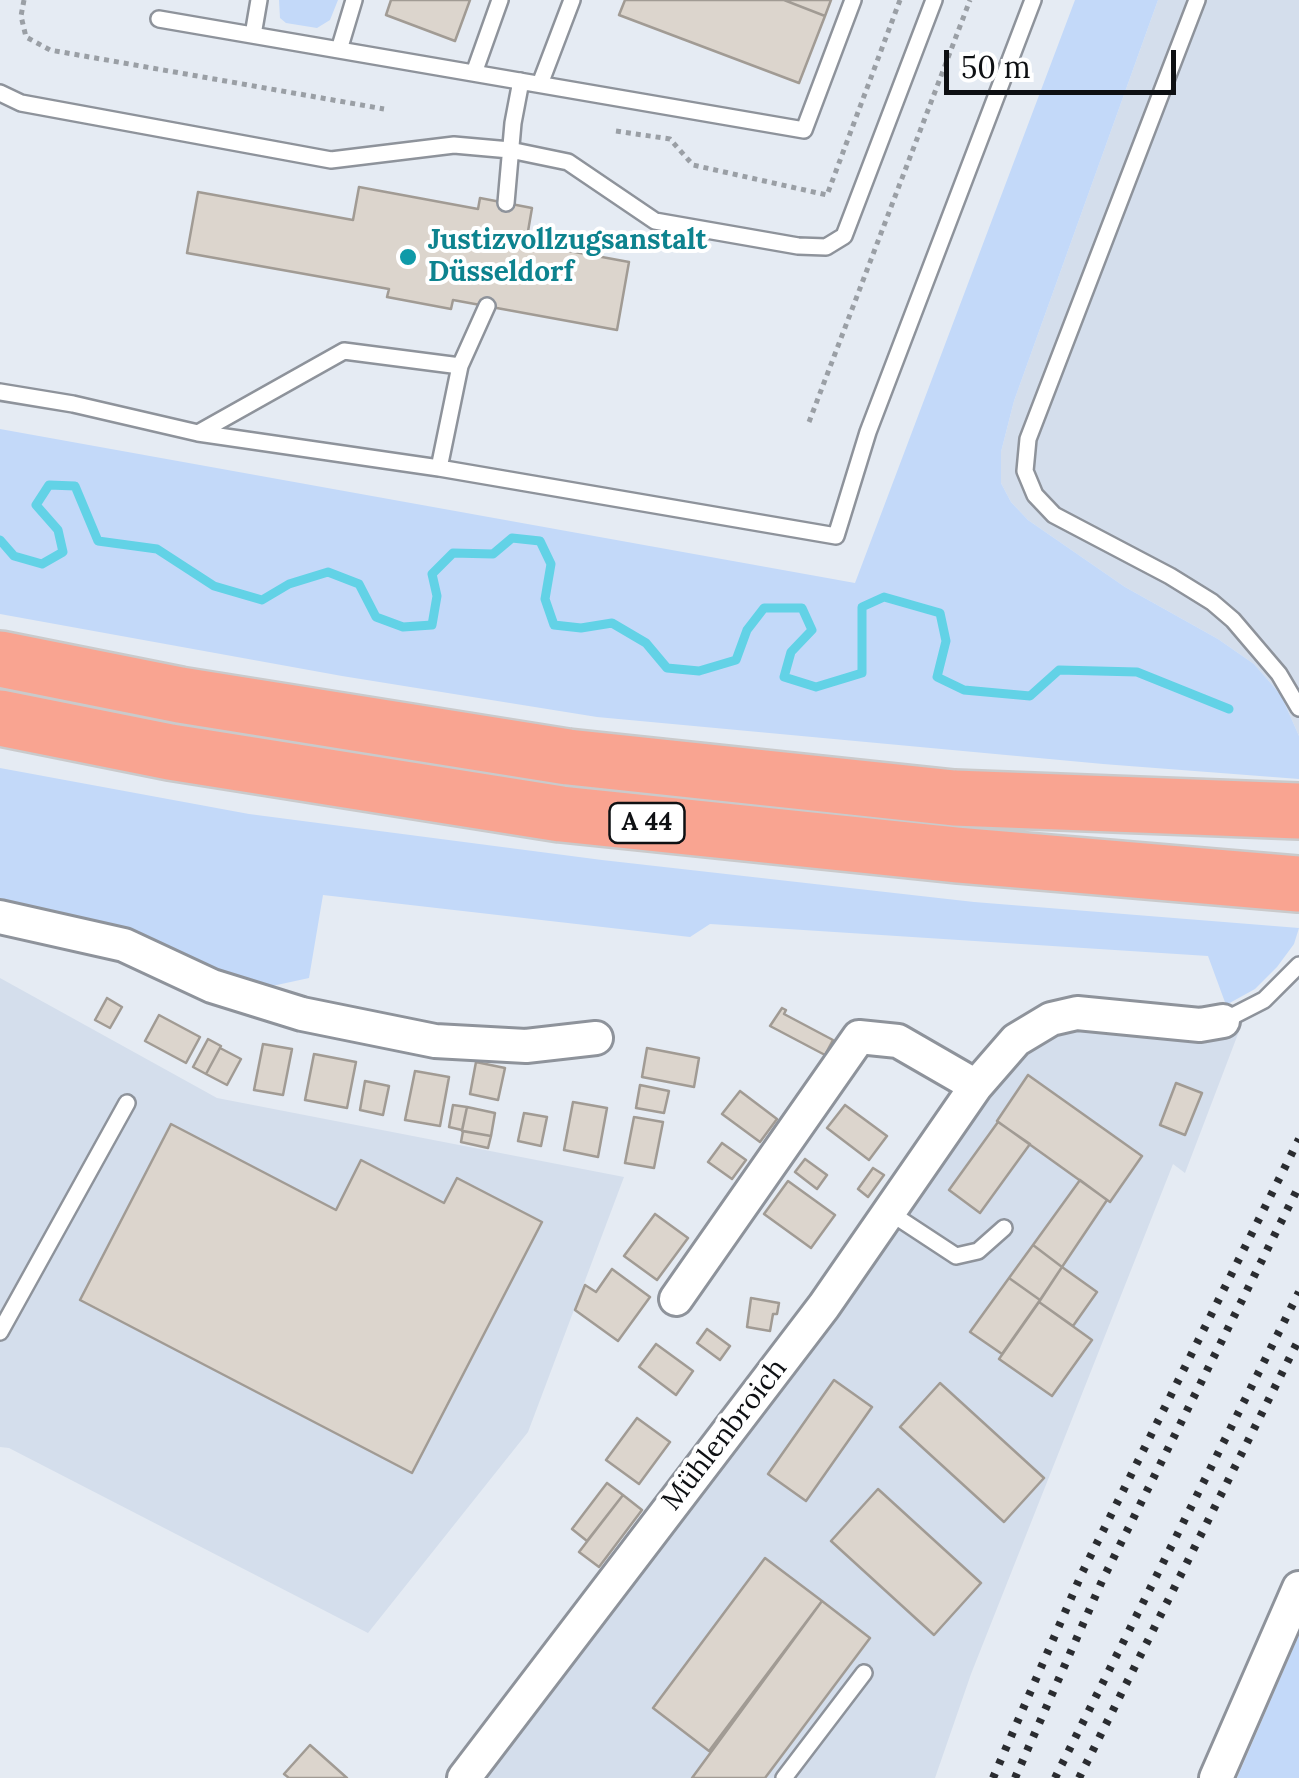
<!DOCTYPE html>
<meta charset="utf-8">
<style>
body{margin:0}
#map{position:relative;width:1299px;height:1778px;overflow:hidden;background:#e5ebf3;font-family:Lora,serif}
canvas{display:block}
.scale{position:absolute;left:944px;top:50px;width:232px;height:45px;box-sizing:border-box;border:5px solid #0e1013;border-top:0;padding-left:12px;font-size:30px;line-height:35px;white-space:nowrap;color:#0e1013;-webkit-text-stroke:8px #fff;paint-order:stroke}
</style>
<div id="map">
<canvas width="1299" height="1778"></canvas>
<div class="scale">50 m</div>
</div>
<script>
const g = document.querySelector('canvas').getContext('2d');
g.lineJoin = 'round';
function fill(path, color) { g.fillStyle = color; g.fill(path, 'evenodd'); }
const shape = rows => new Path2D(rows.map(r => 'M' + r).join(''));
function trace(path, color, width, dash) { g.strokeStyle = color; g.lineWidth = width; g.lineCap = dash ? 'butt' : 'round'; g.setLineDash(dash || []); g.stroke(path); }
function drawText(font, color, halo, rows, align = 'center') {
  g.font = font + ' Lora,serif'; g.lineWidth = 8; g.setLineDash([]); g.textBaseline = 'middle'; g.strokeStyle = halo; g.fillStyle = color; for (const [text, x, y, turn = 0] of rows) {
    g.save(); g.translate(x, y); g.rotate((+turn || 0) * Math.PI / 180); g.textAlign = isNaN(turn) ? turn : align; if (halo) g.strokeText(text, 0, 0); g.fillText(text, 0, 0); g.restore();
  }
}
fill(shape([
 [1158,0,1299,0,1299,736,1281,695,1254,664,1218,639,1125,587,1028,520,1011,502,1001,483,1001,452,1014,401],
 [0,978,217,1098,624,1177,528,1432,368,1633,9,1448,0,1447],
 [1070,1021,1219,1034,1241,1026,1185,1173,1173,1164,971,1674,935,1778,481,1778,1019,1052]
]), '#d4deec');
fill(shape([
 [279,0,338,0,330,20,317,28,286,23,280,18],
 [1075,0,1158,0,1014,401,1001,452,1001,483,1011,502,1028,520,1125,587,1218,639,1254,664,1281,695,1299,736,1299,779,1103,764,597,717,342,676,0,614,0,429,855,583],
 [0,768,249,814,602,860,974,902,1299,928,1294,944,1277,967,1255,989,1226,1005,1208,956,710,924,690,937,323,895,309,978,263,988,125,933,0,902],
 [1299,1635,1299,1778,1237,1778]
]), '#c3d9f9');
trace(shape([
 [0,540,14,556,42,564,63,552,58,530,36,505,49,485,75,486,98,541,157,549,214,586,262,600,289,584,328,572,359,584,376,617,403,627,432,625,437,596,432,574,453,553,493,554,512,538,540,541,551,564,545,599,554,625,581,628,612,623,646,643,667,668,699,671,736,660,747,630,764,608,802,608,812,630,791,652,784,677,816,687,862,673,862,607,884,597,940,613,946,641,937,677,964,690,1030,696,1059,670,1137,672,1229,709]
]), '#62d2e6', 9);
const building = shape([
 [391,0,470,0,455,41,386,15,391,0],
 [625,0,784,0,825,16,799,83,619,15,625,0],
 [784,0,831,0,825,16,784,0],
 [359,187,478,209,480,198,532,208,526,243,629,262,617,330,453,300,451,309,387,297,389,289,187,253,198,192,353,220,359,187],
 [107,998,122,1007,110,1028,95,1020,107,998],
 [782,1008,786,1010,784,1014,833,1040,825,1055,770,1026,782,1008],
 [159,1015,200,1037,186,1063,145,1041,159,1015],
 [208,1039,221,1046,206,1074,193,1067,208,1039],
 [263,1044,292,1049,283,1095,254,1090,263,1044],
 [220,1048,241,1059,227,1085,206,1074,220,1048],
 [647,1048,699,1058,694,1087,642,1077,647,1048],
 [314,1054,356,1062,347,1108,305,1100,314,1054],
 [476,1062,505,1068,498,1100,470,1094,476,1062],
 [415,1071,449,1077,440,1126,405,1120,415,1071],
 [1028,1075,1142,1156,1110,1202,997,1121,1028,1075],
 [365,1081,389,1086,383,1115,360,1110,365,1081],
 [1176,1083,1202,1093,1185,1135,1160,1125,1176,1083],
 [640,1085,669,1091,664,1113,636,1108,640,1085],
 [740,1091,777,1119,760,1142,722,1114,740,1091],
 [573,1102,607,1108,598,1157,564,1150,573,1102],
 [453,1105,467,1107,462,1130,449,1127,453,1105],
 [845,1105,887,1136,869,1160,827,1128,845,1105],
 [467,1107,495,1113,491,1136,462,1131,467,1107],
 [524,1113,547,1117,541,1146,518,1141,524,1113],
 [634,1117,663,1122,654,1168,625,1163,634,1117],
 [998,1122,1030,1144,980,1213,949,1190,998,1122],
 [171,1124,336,1210,361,1160,444,1203,457,1178,542,1222,412,1473,80,1300,171,1124],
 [463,1131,491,1136,488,1148,461,1142,463,1131],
 [722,1143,746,1160,732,1179,708,1162,722,1143],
 [805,1159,827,1175,817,1189,795,1172,805,1159],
 [873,1168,884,1175,868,1197,858,1189,873,1168],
 [1080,1180,1107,1200,1062,1267,1033,1245,1080,1180],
 [788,1181,835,1215,811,1248,764,1214,788,1181],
 [655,1214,688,1238,657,1280,624,1256,655,1214],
 [1033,1245,1062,1267,1040,1300,1009,1278,1033,1245],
 [1062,1267,1097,1292,1073,1326,1039,1302,1062,1267],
 [612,1269,650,1297,618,1341,575,1310,585,1285,596,1292,612,1269],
 [1009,1278,1040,1300,1002,1354,970,1332,1009,1278],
 [751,1298,779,1303,777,1314,773,1314,770,1331,747,1327,751,1298],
 [1039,1302,1092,1340,1052,1396,999,1359,1039,1302],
 [707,1329,730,1346,720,1360,697,1343,707,1329],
 [656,1344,693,1371,676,1395,639,1367,656,1344],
 [834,1380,872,1407,806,1501,768,1474,834,1380],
 [940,1383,1044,1478,1004,1522,900,1427,940,1383],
 [637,1418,670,1442,639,1484,606,1460,637,1418],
 [607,1483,623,1495,587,1541,572,1529,607,1483],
 [878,1489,981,1583,934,1635,831,1541,878,1489],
 [623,1495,642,1510,599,1567,579,1552,623,1495],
 [765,1558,822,1601,709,1751,653,1708,765,1558],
 [822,1601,870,1638,765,1778,692,1778,822,1601],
 [310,1745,347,1778,289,1778,284,1774,310,1745]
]);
fill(building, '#dcd5cd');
trace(building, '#a19b94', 2.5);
const service = shape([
 [1197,0,1028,439,1025,471,1035,495,1054,515,1170,576,1212,602,1233,620,1279,674,1299,708],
 [159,19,804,130,853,0],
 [253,35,259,0],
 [339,50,354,0],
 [474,73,500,0],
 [540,84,572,0],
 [0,93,21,103,331,160,454,145,510,150,568,162,655,221,798,246,826,247,844,236,934,0],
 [506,203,513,123,521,81],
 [460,366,487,306],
 [0,392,73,404,198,433,439,468,836,536,868,432,1033,0],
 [198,433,344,351,460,366,439,468],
 [1223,1021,1264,1000,1299,965],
 [889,1212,956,1256,978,1251,1004,1228],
 [0,1332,127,1103],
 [784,1778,864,1673]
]);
const minor = shape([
 [0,917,124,945,212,986,302,1014,435,1041,526,1046,596,1038],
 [676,1299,859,1037,898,1041,976,1086],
 [464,1778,824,1306,976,1086,1016,1040,1051,1019,1077,1013,1200,1025,1223,1021],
 [1216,1778,1299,1588]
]);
const motorway = shape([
 [0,659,180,695,568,757,954,798,1299,811],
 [0,718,170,752,561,814,957,855,1299,884]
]);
trace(service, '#8e939b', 20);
trace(minor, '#8e939b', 38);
trace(motorway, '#cacacb', 60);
trace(shape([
 [24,0,21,16,26,37,50,50,384,109],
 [616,131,670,139,693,165,827,195,900,0],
 [809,422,970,0]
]), '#9a9fa5', 5, [5, 5]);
trace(service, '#fff', 15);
trace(minor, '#fff', 32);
trace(motorway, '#f9a491', 55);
trace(shape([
 [993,1778,1082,1573,1299,1139],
 [1015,1778,1102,1581,1299,1186],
 [1055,1778,1299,1292],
 [1079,1778,1299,1339]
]), '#2a2c30', 8, [5, 10]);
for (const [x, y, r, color] of [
 [408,257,10,"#0f9aa8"]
]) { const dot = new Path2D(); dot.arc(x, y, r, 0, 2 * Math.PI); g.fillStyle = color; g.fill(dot); trace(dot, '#fff', 4); }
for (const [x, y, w] of [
 [647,823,75]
]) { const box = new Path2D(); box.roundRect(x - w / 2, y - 20, w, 40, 8); g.fillStyle = '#fff'; g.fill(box); trace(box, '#0e1013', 2.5); }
drawText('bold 25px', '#0e1013', null, [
 ["A 44",647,823]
]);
drawText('bold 28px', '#0d838f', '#fff', [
 ["Justizvollzugsanstalt",428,241],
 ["Düsseldorf",428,273]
], 'left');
drawText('28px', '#0e1013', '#fff', [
 ["Mühlenbroich",725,1435,-52]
]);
</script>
